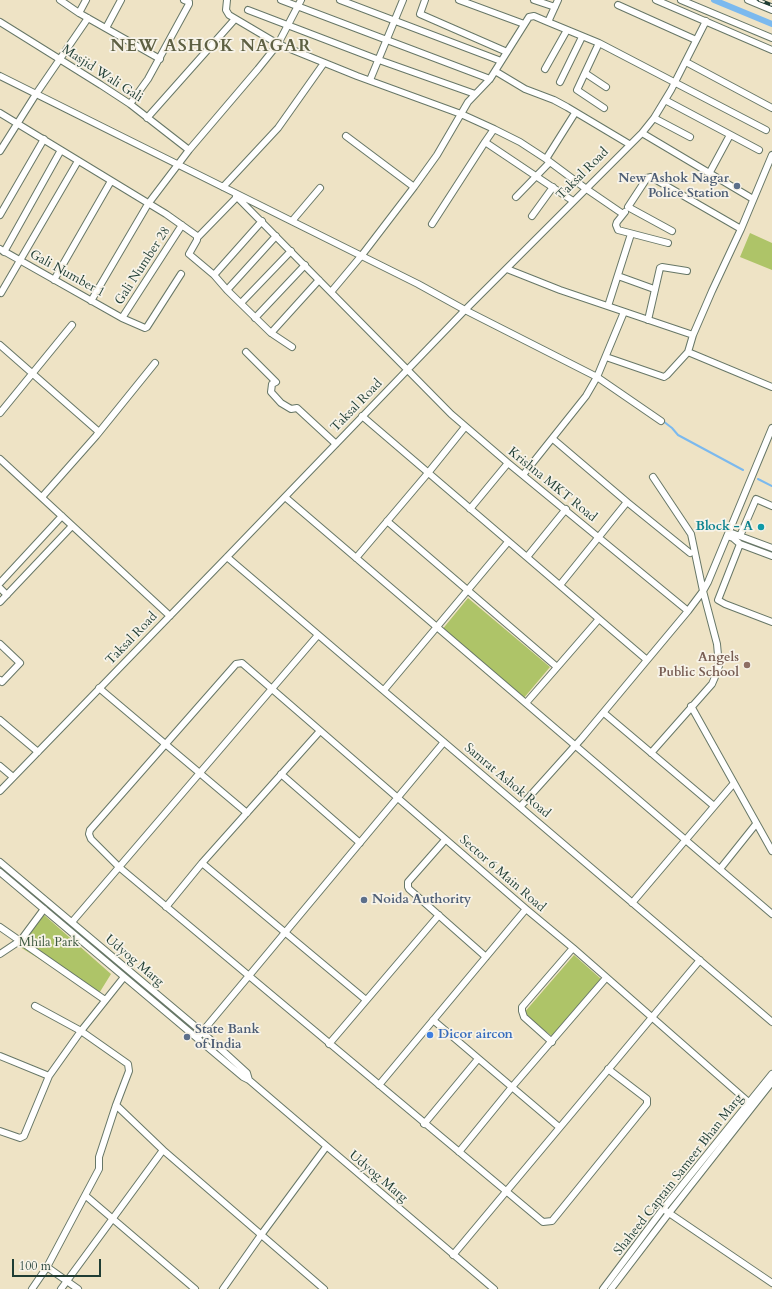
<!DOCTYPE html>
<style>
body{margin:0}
#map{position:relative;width:772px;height:1289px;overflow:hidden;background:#eee3c5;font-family:Cardo,serif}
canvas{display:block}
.scale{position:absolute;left:12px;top:1259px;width:89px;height:18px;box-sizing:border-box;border:2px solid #1f3d34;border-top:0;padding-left:5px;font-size:12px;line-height:14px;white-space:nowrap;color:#1f3d34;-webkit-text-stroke:3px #f7f3e8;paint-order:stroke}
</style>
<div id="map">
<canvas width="772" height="1289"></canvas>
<div class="scale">100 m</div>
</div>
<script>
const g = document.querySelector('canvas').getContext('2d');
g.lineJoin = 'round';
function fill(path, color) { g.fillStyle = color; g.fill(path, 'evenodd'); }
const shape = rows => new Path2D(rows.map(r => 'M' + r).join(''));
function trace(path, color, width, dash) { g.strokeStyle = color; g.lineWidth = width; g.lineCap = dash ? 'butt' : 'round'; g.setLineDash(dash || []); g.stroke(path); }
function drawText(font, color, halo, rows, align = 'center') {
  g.font = font + ' Cardo,serif'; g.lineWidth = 3.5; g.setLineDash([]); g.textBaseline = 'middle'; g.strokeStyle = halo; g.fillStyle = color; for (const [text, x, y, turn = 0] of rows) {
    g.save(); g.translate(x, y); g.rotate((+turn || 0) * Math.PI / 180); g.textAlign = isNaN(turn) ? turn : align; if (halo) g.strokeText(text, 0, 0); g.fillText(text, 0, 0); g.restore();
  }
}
fill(shape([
 [750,233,772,243,772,270,740,257],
 [468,598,550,667,523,699,441,631],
 [43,914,111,974,98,995,20,947],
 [574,955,601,979,552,1036,523,1014]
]), '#aec468');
trace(shape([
 [663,421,672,428,678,435,743,470],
 [758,479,772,486]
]), '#7bb9ee', 2);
trace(shape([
 [714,0,772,24]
]), '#7bb9ee', 6);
const minor = shape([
 [60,0,79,13,160,59],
 [227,0,226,10,229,15,278,44,357,76,461,114,494,129,485,142],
 [281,0,490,79],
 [340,0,501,61],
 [425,0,420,14,507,52],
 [459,0,524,24],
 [534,0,555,7],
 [656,0,772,50],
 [681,0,772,38],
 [748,0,772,10],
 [618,5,696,40],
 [248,10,379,60,475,94],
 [79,13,86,0],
 [0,22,101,85,130,104,189,150],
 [548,22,599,43,766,130],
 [106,28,121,0],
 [599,43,577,90,604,108],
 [686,62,772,108],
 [545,69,567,30],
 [495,71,525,89,554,100,567,107,629,144],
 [585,73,606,87],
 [0,76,418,284,465,310,597,377,661,421],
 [370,80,403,0],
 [560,82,582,37],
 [665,100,759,150],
 [130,104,148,79,189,4,189,2,184,0],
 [0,113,166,214,197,236,197,240,189,254,214,275,227,290,271,333,292,347],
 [147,118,235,19],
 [654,118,690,137],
 [494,129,520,142,546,159,585,188,623,214],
 [642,133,753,199],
 [346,136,414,187],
 [0,151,36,94,88,18],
 [772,155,741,229,712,291,693,335,688,352,772,387],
 [546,159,575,113],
 [710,172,730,135],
 [223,187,278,128,324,63],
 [236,196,451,414,508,463,688,611],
 [516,197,550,162],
 [625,212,617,222,616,225,618,230,668,243],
 [0,215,44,139],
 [532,216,553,187],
 [292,221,320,188],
 [432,224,485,142,573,201],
 [672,231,628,207,647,178,651,177,741,229],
 [198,237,237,197],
 [0,249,122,318,145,328,147,327,181,274],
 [4,252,61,150],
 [507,269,560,290,693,335],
 [214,275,262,221],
 [618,276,654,289],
 [54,280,111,181],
 [227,290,276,236],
 [331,292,362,255,414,187,437,155,468,102,490,79,529,17,534,16,548,22,558,0],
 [1,293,78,161],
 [91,301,148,204,189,150,258,69,278,44,301,0],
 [241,303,291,251],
 [608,306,631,234],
 [122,318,182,225],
 [255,318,305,265],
 [648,320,660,268,662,267,687,271],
 [271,333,319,280],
 [0,345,99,432],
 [246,352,276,382,272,384,271,392,281,403,291,409,297,408,336,444],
 [606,357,664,377,667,375,688,352],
 [0,413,72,325],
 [362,416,647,660],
 [553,439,627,502,560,585],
 [0,459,170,616],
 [523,475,586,396,597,377,624,312],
 [42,497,96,436,155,363],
 [285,497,772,914],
 [627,502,690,553],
 [470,509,508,463],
 [387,521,557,667],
 [729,532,772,548],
 [727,536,733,538,740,544,772,556],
 [740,536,756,499,772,506],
 [740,544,718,600,725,604,772,622],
 [227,557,772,1022],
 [527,557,566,509],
 [356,558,428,473,465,427],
 [0,583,62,516],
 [0,588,7,595],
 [0,602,72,526],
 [0,644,20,663,2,682,0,680],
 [99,688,247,813],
 [384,690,508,542],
 [526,703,599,619],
 [691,706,772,851],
 [604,713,714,806],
 [0,720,38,752],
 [651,753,712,684,715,677,719,666,717,644,703,591,691,534,653,477],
 [0,766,13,777],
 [281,774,360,843],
 [0,791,227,557,465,310,642,133,654,118,671,90,706,21],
 [520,807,582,738,688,611,703,591,708,582,772,428],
 [445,840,408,882,408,887,409,889,486,957],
 [0,862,202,1032,247,1073,249,1080],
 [202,863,366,1000],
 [720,869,756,824],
 [0,872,243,1077,249,1080,494,1289],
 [632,903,734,783],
 [166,907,202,863,320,731],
 [72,922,318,635],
 [0,927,105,1000],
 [0,954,21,940,44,909],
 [35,1006,81,1031,128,1064,129,1071,116,1105],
 [433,1020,559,1127],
 [197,1038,444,742],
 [552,1042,524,1017,522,1011,522,1007,573,948],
 [329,1044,439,915],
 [0,1056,49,1076],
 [608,1069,647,1099,647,1104,552,1221,543,1222,119,867,91,839,89,834,90,830,236,664,242,663,526,909,573,948,753,1106],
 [379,1085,526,909],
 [424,1124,478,1059],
 [0,1131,20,1138,24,1136,49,1076,81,1031,124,977],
 [459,1152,512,1087,606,978],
 [86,1196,195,1289],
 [666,1211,772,1283],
 [453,1255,700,960],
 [47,1267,78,1289],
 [32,1289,47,1267,99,1169,99,1157,116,1105,163,1150,324,1289],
 [61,1289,163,1150],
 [223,1289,261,1235,326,1147],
 [603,1289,663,1209,772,1074],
 [611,1289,669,1213,772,1082]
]);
trace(minor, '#677767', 8);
trace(minor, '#fff', 6);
const rail = shape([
 [759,0,772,5]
]);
trace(rail, '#1f3d34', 3.5);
trace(rail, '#f7f3e8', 2, [6]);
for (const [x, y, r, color] of [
 [737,186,4,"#5c6f8a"],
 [761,527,4,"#0f9aa8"],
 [747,665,4,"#8d6e63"],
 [364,900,4,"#5c6f8a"],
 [430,1035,4,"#3f7fe0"],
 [187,1037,4,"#5c6f8a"]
]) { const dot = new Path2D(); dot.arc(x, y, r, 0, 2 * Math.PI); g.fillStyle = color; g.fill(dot); trace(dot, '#f7f3e8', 1.5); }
drawText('13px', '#1f3d34', '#f7f3e8', [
 ["Masjid Wali Gali",102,74,33],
 ["Taksal Road",583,174,-45],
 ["Gali Number 28",143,266,-57],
 ["Gali Number 1",67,274,29],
 ["Taksal Road",357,406,-46],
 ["Krishna MKT Road",552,485,39],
 ["Taksal Road",132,639,-46],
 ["Samrat Ashok Road",507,781,40],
 ["Sector 6 Main Road",502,874,41],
 ["Udyog Marg",134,961,40],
 ["Shaheed Captain Sameer Bhan Marg",679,1175,-52],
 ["Udyog Marg",378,1177,40]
]);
drawText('bold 13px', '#4e5e75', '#f7f3e8', [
 ["New Ashok Nagar",729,179,"right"],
 ["Police Station",729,194,"right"],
 ["Noida Authority",372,900],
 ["State Bank",195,1030],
 ["of India",195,1045]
], 'left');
drawText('bold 13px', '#0d838f', '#f7f3e8', [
 ["Block - A",753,527]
], 'right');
drawText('bold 13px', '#785e54', '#f7f3e8', [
 ["Angels",739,658],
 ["Public School",739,673]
], 'right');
drawText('13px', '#3c583e', '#f7f3e8', [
 ["Mhila Park",49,943]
]);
drawText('bold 13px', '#366cbe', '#f7f3e8', [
 ["Dicor aircon",438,1035]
], 'left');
g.letterSpacing = '1px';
drawText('bold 17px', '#5e6043', '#f7f3e8', [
 ["NEW ASHOK NAGAR",211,47]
]);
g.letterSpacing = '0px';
</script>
